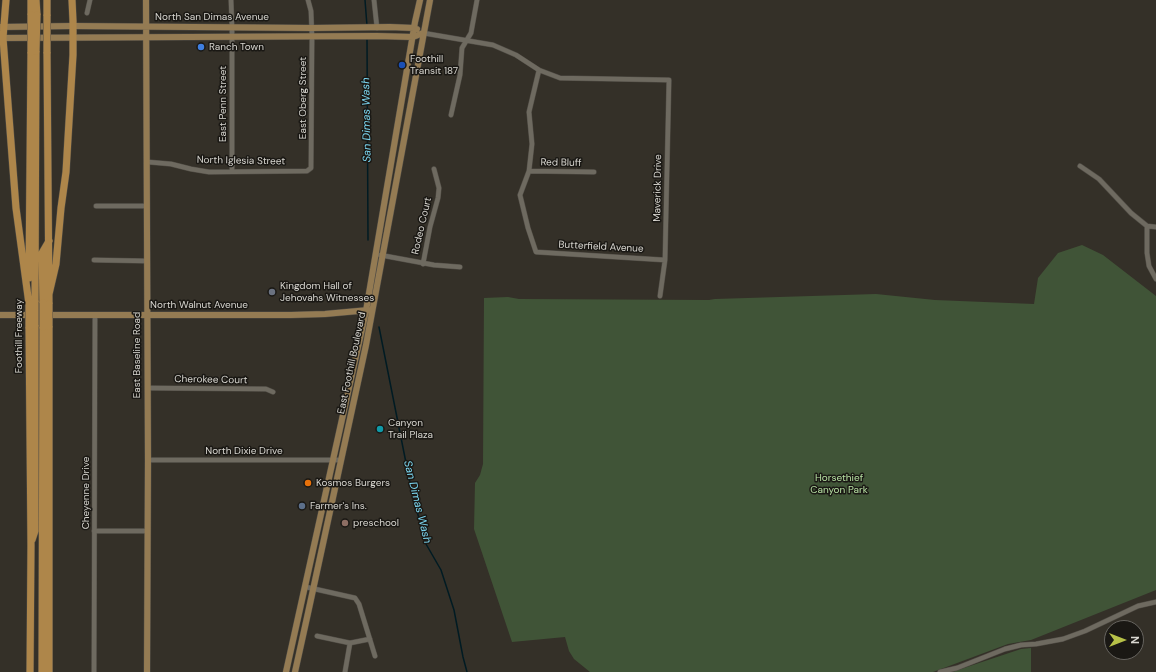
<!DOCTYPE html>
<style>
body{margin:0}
#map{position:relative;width:1156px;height:672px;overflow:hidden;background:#343028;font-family:"DM Sans",sans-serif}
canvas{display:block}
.north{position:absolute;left:1104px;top:620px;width:40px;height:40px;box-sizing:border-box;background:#1a1814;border:1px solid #66645f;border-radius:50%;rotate:90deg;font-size:11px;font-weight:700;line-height:16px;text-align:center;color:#d8d6d0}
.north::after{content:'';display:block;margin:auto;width:14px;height:18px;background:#b7c148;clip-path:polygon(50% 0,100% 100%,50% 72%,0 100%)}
</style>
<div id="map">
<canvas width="1156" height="672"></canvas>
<div class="north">N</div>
</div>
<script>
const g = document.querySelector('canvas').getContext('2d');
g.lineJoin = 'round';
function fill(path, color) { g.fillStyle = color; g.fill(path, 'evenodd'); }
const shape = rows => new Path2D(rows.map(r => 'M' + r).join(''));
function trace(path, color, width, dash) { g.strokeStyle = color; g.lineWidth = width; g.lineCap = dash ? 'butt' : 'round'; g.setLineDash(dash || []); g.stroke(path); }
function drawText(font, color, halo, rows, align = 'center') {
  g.font = font + ' "DM Sans",sans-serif'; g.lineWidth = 3; g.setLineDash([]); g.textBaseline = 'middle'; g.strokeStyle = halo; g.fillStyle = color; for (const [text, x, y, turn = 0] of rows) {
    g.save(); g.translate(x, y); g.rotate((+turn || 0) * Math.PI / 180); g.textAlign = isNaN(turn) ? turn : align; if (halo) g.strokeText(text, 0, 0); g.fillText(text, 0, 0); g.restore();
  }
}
fill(shape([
 [1082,245,1103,255,1156,296,1156,590,1031,640,1008,644,933,672,590,672,574,659,569,651,565,637,512,642,474,529,475,483,480,475,483,464,484,298,508,297,519,299,709,300,715,299,876,294,935,300,1034,304,1038,278,1058,253],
 [1031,648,1031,672,952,672,1021,649]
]), '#405437');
trace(shape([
 [365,0,367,26],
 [367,38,368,240],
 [379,327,412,493,426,544,441,570,454,610,463,657,467,672]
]), '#001b23', 1.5);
const minor = shape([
 [231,0,232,27,232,171],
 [374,0,377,28],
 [87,13,90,0],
 [423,33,493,45,516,55,539,70,560,78,669,80,665,260,660,296],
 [539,70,529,112,532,144,529,171,520,195,528,228,536,252,665,260],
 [451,115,460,75,462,48,471,33,477,0],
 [148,162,171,164,191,169,209,172,307,171,311,168,312,37,311,11,308,0],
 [1080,166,1099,179,1131,213,1147,226,1156,227],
 [529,171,594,172],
 [96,206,147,206],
 [1147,226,1147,253,1149,266,1156,279],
 [380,255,434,265,460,267],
 [94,260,147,261],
 [423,264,430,227,438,198,439,188,434,169],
 [148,388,266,389,273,392],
 [148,460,341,460],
 [94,531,148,531],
 [306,587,355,598,359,604,375,656],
 [317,636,350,643,370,639],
 [94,672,95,315],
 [345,672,350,643],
 [940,672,957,668,1005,649,1021,645,1036,644,1063,639,1085,631,1138,606,1156,602]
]);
const major = shape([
 [146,0,148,460,147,672],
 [0,27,73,26,312,28,390,27,414,28,417,29],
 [0,38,377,36,413,37,423,33],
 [0,315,291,315,325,314,369,310],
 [286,672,366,311,415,22,420,0],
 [295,672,308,613,366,345,430,0]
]);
const highway = shape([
 [6,0,3,38,16,208,29,304],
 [31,0,31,15],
 [36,0,37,15],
 [47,0,47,16],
 [47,52,49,304],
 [29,278,31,52],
 [49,294,56,264,61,208,66,172,68,138,73,55,73,21,72,0],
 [35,302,36,51],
 [43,303,42,253,49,241],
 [29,327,31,546,30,672],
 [32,540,35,531,35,325],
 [42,672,43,327],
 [49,672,49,326]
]);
trace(minor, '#514d46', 5.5);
trace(major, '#514d46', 7);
trace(highway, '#514d46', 8);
trace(minor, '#6e6a60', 4.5);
trace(major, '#947b53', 6);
trace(highway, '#ae864a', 7);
const highwayBridge = shape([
 [47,16,47,52],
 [36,51,37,15],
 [31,52,31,15],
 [35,302,35,325],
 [43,303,43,327],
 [29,304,29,327],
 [49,326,49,304]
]);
trace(highwayBridge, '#514d46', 8, []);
trace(highwayBridge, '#ae864a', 7);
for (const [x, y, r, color] of [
 [201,47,4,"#3f7fe0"],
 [402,65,4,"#1a4fb4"],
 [272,292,4,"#6b7280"],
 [380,429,4,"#0f9aa8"],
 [308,483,4,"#e8710a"],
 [302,506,4,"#5c6f8a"],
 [345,523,4,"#8d6e63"]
]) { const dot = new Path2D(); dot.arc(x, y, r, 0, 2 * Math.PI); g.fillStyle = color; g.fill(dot); trace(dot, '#1a1814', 1.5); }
drawText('10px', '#d8d6d0', '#1a1814', [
 ["North San Dimas Avenue",212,17],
 ["East Oberg Street",303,98,-90],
 ["East Penn Street",223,104,-90],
 ["North Iglesia Street",241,161,1],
 ["Red Bluff",561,163,1],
 ["Maverick Drive",658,188,-89],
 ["Rodeo Court",422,226,-77],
 ["Butterfield Avenue",601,247,3],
 ["North Walnut Avenue",199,305],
 ["Foothill Freeway",19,336,-90],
 ["East Baseline Road",137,355,-90],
 ["East Foothill Boulevard",352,363,-78],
 ["Cherokee Court",211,380,1],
 ["North Dixie Drive",244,451],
 ["Cheyenne Drive",86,493,-90]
]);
drawText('10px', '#d8d6d0', '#1a1814', [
 ["Ranch Town",209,47],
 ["Foothill",410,59],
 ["Transit 187",410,71],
 ["Kingdom Hall of",280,286],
 ["Jehovahs Witnesses",280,298],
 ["Canyon",388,423],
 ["Trail Plaza",388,435],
 ["Kosmos Burgers",316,483],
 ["Farmer's Ins.",310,506],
 ["preschool",353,523]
], 'left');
drawText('10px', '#b8e2a4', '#1a1814', [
 ["Horsethief",839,478],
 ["Canyon Park",839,490]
]);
drawText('italic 11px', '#7bd5ef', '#1a1814', [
 ["San Dimas Wash",367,120,-91],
 ["San Dimas Wash",417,502,76]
]);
</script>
